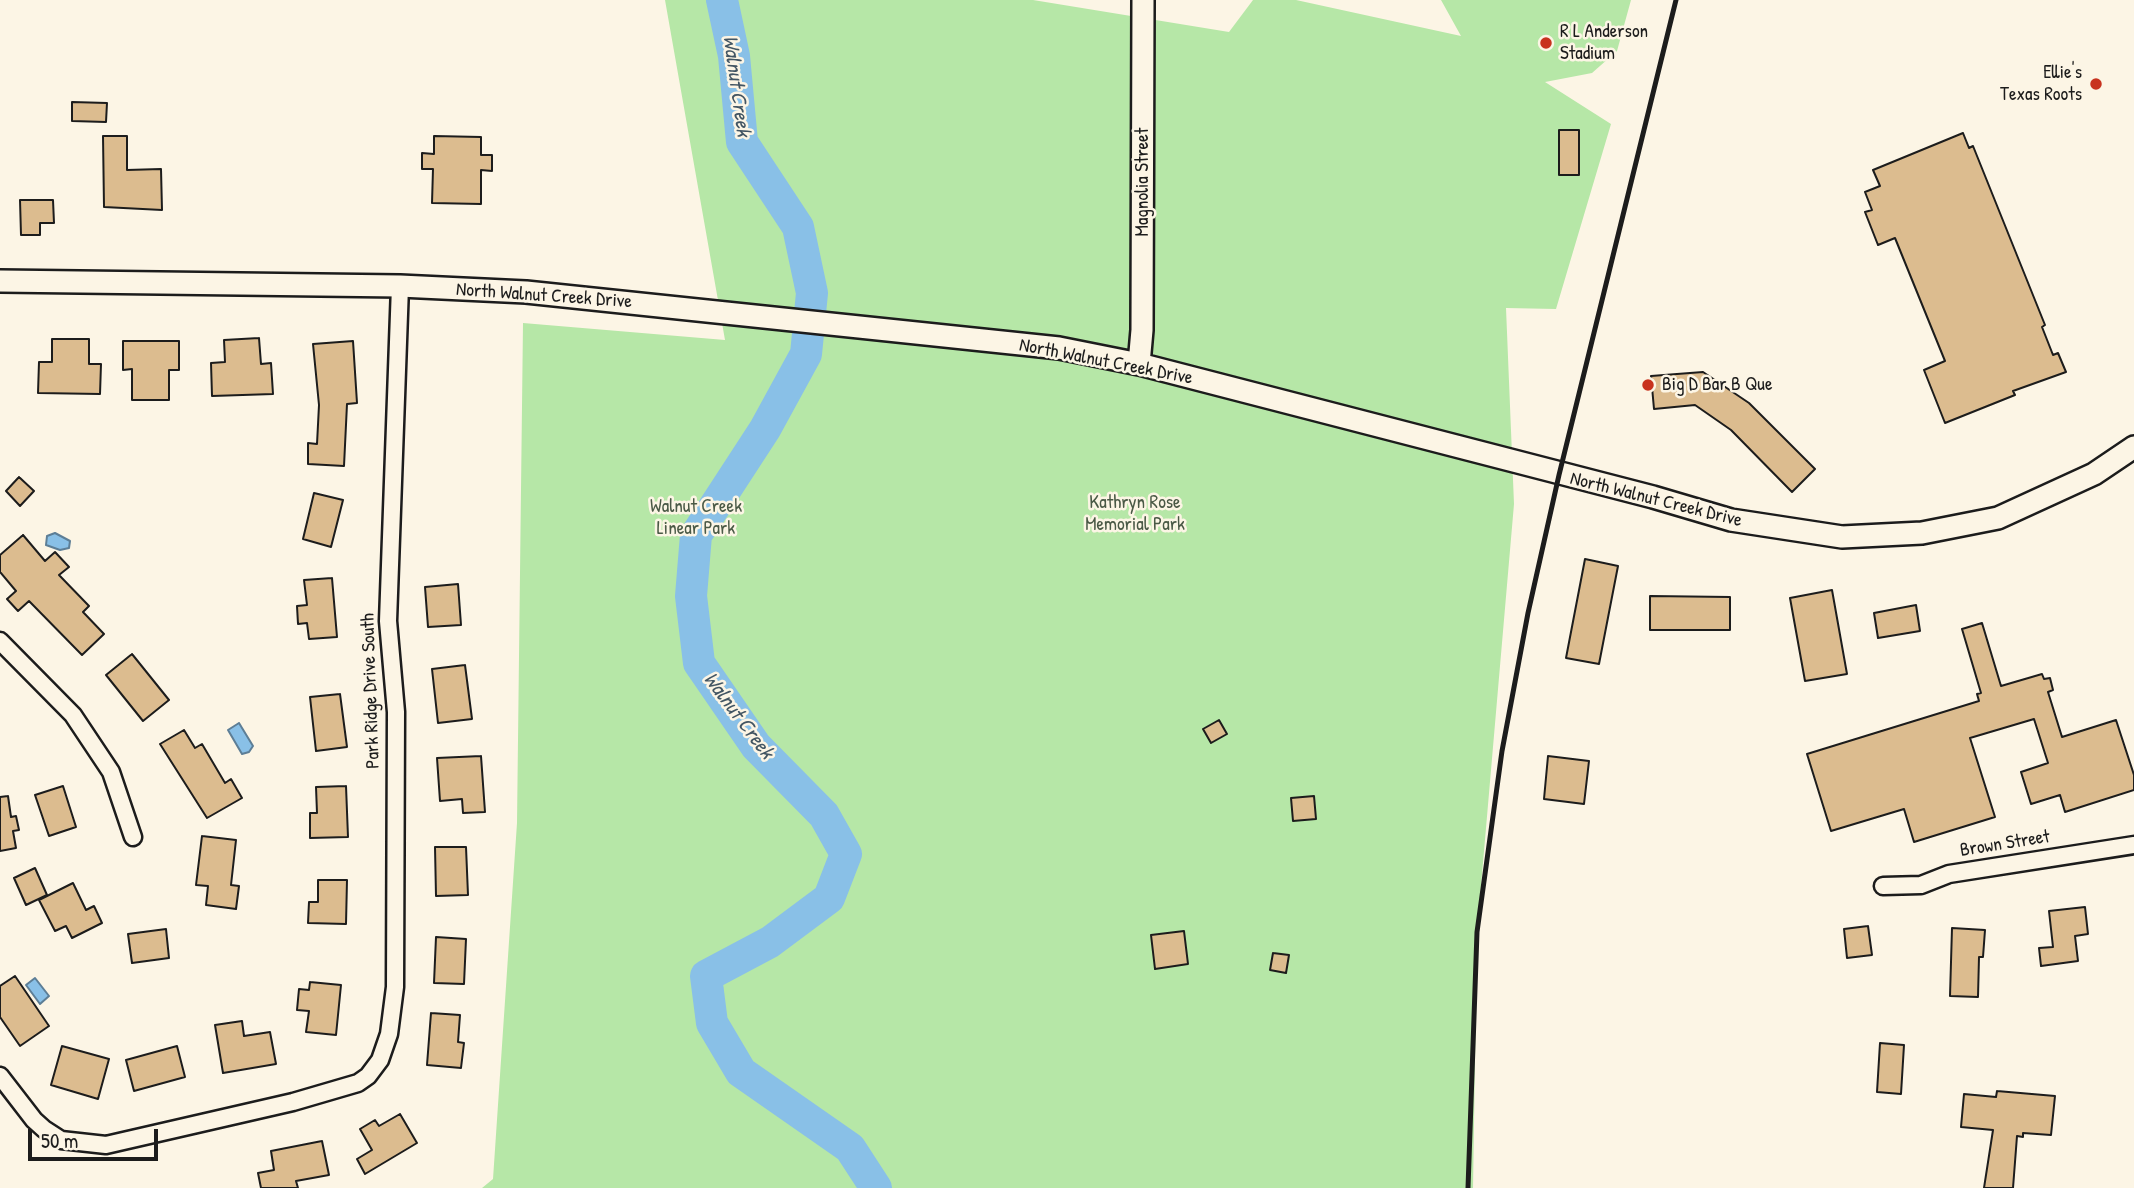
<!DOCTYPE html>
<style>
body{margin:0}
#map{position:relative;width:2134px;height:1188px;overflow:hidden;background:#fcf5e5;font-family:"Patrick Hand",sans-serif}
canvas{display:block}
.scale{position:absolute;left:28px;top:1129px;width:130px;height:32px;box-sizing:border-box;border:4px solid #1c1c1c;border-top:0;padding-left:9px;font-size:21px;line-height:24px;white-space:nowrap;color:#1c1c1c;-webkit-text-stroke:5px #fcf5e5;paint-order:stroke}
</style>
<div id="map">
<canvas width="2134" height="1188"></canvas>
<div class="scale">50 m</div>
</div>
<script>
const g = document.querySelector('canvas').getContext('2d');
g.lineJoin = 'round';
function fill(path, color) { g.fillStyle = color; g.fill(path, 'evenodd'); }
const shape = rows => new Path2D(rows.map(r => 'M' + r).join(''));
function trace(path, color, width, dash) { g.strokeStyle = color; g.lineWidth = width; g.lineCap = dash ? 'butt' : 'round'; g.setLineDash(dash || []); g.stroke(path); }
function drawText(font, color, halo, rows, align = 'center') {
  g.font = font + ' "Patrick Hand",sans-serif'; g.lineWidth = 5; g.setLineDash([]); g.textBaseline = 'middle'; g.strokeStyle = halo; g.fillStyle = color; for (const [text, x, y, turn = 0] of rows) {
    g.save(); g.translate(x, y); g.rotate((+turn || 0) * Math.PI / 180); g.textAlign = isNaN(turn) ? turn : align; if (halo) g.strokeText(text, 0, 0); g.fillText(text, 0, 0); g.restore();
  }
}
fill(shape([
 [665,0,1033,0,1229,32,1253,0,1296,0,1461,36,1441,0,1631,0,1617,51,1592,73,1545,82,1611,124,1556,309,1506,308,1514,504,1477,932,1473,1188,482,1188,493,1179,517,823,523,323,725,340]
]), '#b6e7a7');
const water = shape([
 [55,533,70,541,69,548,60,550,46,545,47,536,55,533],
 [239,723,253,746,249,752,242,754,228,730,239,723],
 [35,978,49,996,40,1004,26,985,35,978]
]);
fill(water, '#89c0e7');
trace(water, '#5d7e96', 2);
trace(shape([
 [722,0,734,56,742,142,798,227,812,293,806,354,765,429,696,535,691,596,699,663,756,746,824,815,846,854,829,898,770,942,706,976,712,1023,741,1072,850,1148,876,1188]
]), '#89c0e7', 32);
const building = shape([
 [72,102,107,103,106,122,72,121,72,102],
 [1559,130,1579,130,1579,175,1559,175,1559,130],
 [1963,133,1969,148,1973,146,2045,325,2042,327,2053,355,2058,353,2066,372,2013,391,2015,395,1945,423,1924,370,1945,361,1895,238,1878,245,1865,212,1872,210,1865,192,1880,186,1873,170,1963,133],
 [103,136,127,136,127,170,161,169,162,210,104,207,103,136],
 [434,136,481,137,481,155,492,155,492,171,481,170,481,204,432,203,433,169,422,169,422,153,434,154,434,136],
 [20,200,53,200,54,223,40,223,40,235,21,235,20,200],
 [259,338,261,364,271,363,273,394,212,396,211,363,225,362,224,340,259,338],
 [52,339,89,339,89,364,101,364,100,394,38,393,39,362,52,362,52,339],
 [123,341,179,341,179,370,169,370,169,400,132,400,132,369,123,370,123,341],
 [353,341,357,403,347,404,344,466,308,464,308,443,317,444,319,405,313,344,353,341],
 [1703,372,1749,403,1815,469,1792,492,1731,430,1695,405,1654,409,1651,376,1703,372],
 [19,477,34,491,20,506,6,491,19,477],
 [314,493,343,500,331,547,303,539,314,493],
 [23,535,45,561,55,552,69,567,59,575,89,606,83,612,104,634,82,655,29,601,18,611,7,599,16,591,0,572,0,555,23,535],
 [1585,559,1618,566,1599,664,1566,658,1585,559],
 [332,578,337,637,309,639,307,623,298,624,297,606,307,605,304,580,332,578],
 [458,584,461,625,428,627,425,587,458,584],
 [1832,590,1847,674,1805,681,1790,598,1832,590],
 [1650,596,1730,597,1730,630,1650,630,1650,596],
 [1916,605,1920,631,1878,638,1874,613,1916,605],
 [1982,623,2001,686,2042,674,2044,679,2050,678,2053,690,2048,692,2062,737,2116,720,2134,775,2134,790,2065,812,2060,795,2031,804,2021,772,2048,763,2034,719,1970,738,1995,817,1914,842,1904,809,1831,831,1807,754,1979,701,1977,694,1981,693,1962,629,1982,623],
 [132,654,169,700,143,721,106,675,132,654],
 [465,665,472,719,438,723,432,669,465,665],
 [340,694,347,747,316,751,310,697,340,694],
 [1219,720,1227,734,1211,743,1203,729,1219,720],
 [184,730,195,748,202,744,225,783,231,779,242,798,207,818,160,744,184,730],
 [481,756,485,812,463,813,462,799,440,801,437,758,481,756],
 [1548,756,1589,761,1584,804,1544,799,1548,756],
 [63,786,76,827,49,836,35,795,63,786],
 [346,786,348,837,310,838,310,813,317,813,316,787,346,786],
 [8,796,11,817,16,816,19,830,13,831,16,848,0,851,0,797,8,796],
 [1314,796,1316,819,1293,821,1291,798,1314,796],
 [202,836,236,840,231,885,239,886,236,909,206,905,208,886,196,885,202,836],
 [435,847,466,847,468,895,436,896,435,847],
 [35,868,47,895,26,905,14,878,35,868],
 [318,880,347,880,346,924,308,923,309,902,318,902,318,880],
 [73,883,86,910,94,906,102,923,72,938,66,926,55,931,39,900,73,883],
 [2085,907,2088,934,2075,936,2078,961,2041,966,2039,948,2053,947,2049,911,2085,907],
 [1868,926,1872,955,1847,958,1844,929,1868,926],
 [1952,928,1985,930,1983,957,1979,957,1978,997,1950,996,1952,928],
 [166,929,169,958,132,963,128,934,166,929],
 [1184,931,1188,964,1155,969,1151,935,1184,931],
 [436,937,466,939,464,984,434,983,436,937],
 [1273,953,1289,955,1286,973,1270,970,1273,953],
 [15,976,49,1026,20,1046,0,1017,0,986,15,976],
 [310,982,341,985,336,1035,306,1032,309,1011,297,1010,299,989,309,990,310,982],
 [431,1013,460,1015,458,1042,464,1043,461,1068,427,1065,431,1013],
 [242,1021,244,1036,270,1032,276,1064,223,1073,215,1025,242,1021],
 [1880,1043,1904,1045,1901,1094,1877,1092,1880,1043],
 [62,1046,109,1059,98,1099,51,1085,62,1046],
 [177,1046,185,1077,134,1091,126,1060,177,1046],
 [1997,1091,2055,1096,2051,1135,2023,1133,2023,1137,2017,1136,2013,1188,1984,1188,1993,1130,1961,1127,1964,1094,1996,1097,1997,1091],
 [400,1114,417,1143,365,1174,357,1159,372,1150,360,1129,375,1120,379,1126,400,1114],
 [322,1141,329,1175,296,1181,298,1188,261,1188,258,1173,274,1170,271,1151,322,1141]
]);
fill(building, '#dcbc8f');
trace(building, '#1c1c1c', 2);
const street = shape([
 [0,641,73,715,111,772,133,837],
 [1883,886,1921,885,1949,874,2134,845],
 [0,1076,34,1120,44,1129,61,1140,106,1145,293,1102,358,1083,368,1076,380,1060,389,1034,395,987,396,712,388,621,400,286]
]);
const secondary = shape([
 [0,281,400,286,526,292,1059,348,1139,364,1653,497,1731,520,1842,537,1922,533,1998,518,2094,474,2134,447],
 [1139,364,1142,330,1143,0]
]);
trace(street, '#1c1c1c', 21);
trace(secondary, '#1c1c1c', 26);
trace(street, '#fcf5e5', 16);
trace(secondary, '#fcf5e5', 21);
trace(shape([
 [1468,1188,1477,932,1502,751,1528,613,1559,475,1676,0]
]), '#1c1c1c', 5);
for (const [x, y, r, color] of [
 [1546,43,7,"#c8321e"],
 [2096,84,7,"#c8321e"],
 [1648,385,7,"#c8321e"]
]) { const dot = new Path2D(); dot.arc(x, y, r, 0, 2 * Math.PI); g.fillStyle = color; g.fill(dot); trace(dot, '#fcf5e5', 2.5); }
drawText('19px', '#1c1c1c', '#fcf5e5', [
 ["R L Anderson",1560,32],
 ["Stadium",1560,54],
 ["Ellie's",2082,73,"right"],
 ["Texas Roots",2082,95,"right"],
 ["Big D Bar B Que",1662,385]
], 'left');
drawText('19px', '#1c1c1c', '#fcf5e5', [
 ["Magnolia Street",1143,182,-90],
 ["North Walnut Creek Drive",544,296,4],
 ["North Walnut Creek Drive",1106,362,11],
 ["North Walnut Creek Drive",1656,500,14],
 ["Park Ridge Drive South",371,691,-92],
 ["Brown Street",2005,844,-9]
]);
drawText('19px', '#4a5946', '#fcf5e5', [
 ["Kathryn Rose",1135,503],
 ["Memorial Park",1135,525],
 ["Walnut Creek",696,507],
 ["Linear Park",696,529]
]);
drawText('italic 21px', '#425563', '#fcf5e5', [
 ["Walnut Creek",736,86,82],
 ["Walnut Creek",738,716,53]
]);
</script>
